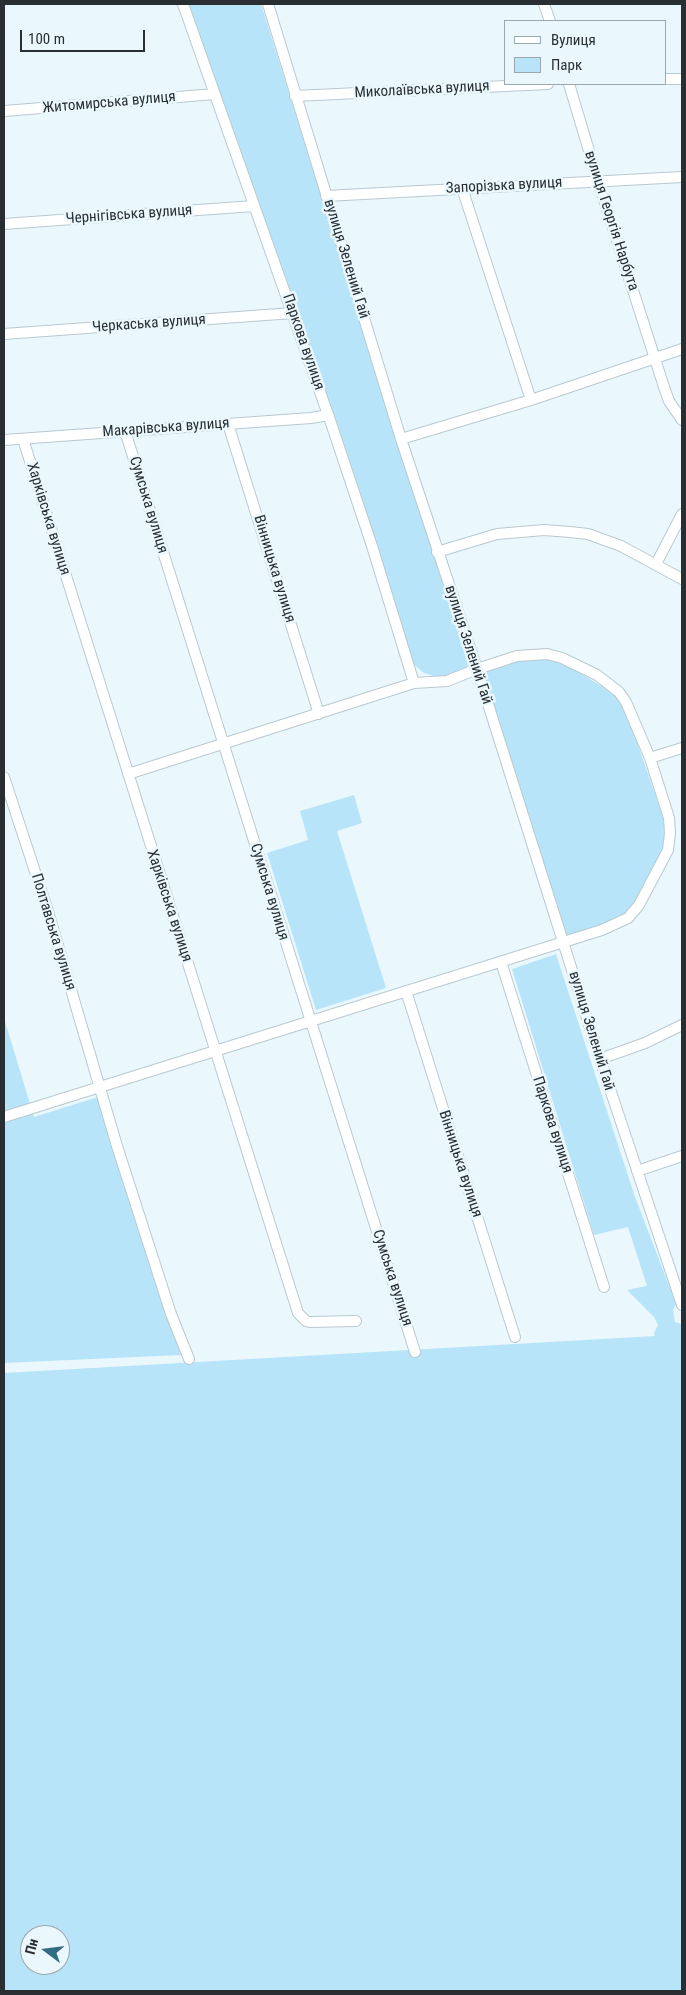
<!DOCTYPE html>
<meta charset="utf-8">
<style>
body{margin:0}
#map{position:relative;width:686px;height:1995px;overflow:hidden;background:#eaf8fe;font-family:"Roboto Condensed",sans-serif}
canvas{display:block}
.frame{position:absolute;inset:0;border:5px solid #282e31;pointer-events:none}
.legend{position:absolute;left:504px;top:20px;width:162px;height:65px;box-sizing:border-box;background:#eaf8fe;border:1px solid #9ca7ac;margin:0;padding:6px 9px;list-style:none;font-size:15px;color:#282e31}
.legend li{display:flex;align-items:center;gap:10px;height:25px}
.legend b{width:25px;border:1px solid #9ca7ac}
.north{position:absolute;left:20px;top:1925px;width:50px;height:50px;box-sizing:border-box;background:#eaf8fe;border:1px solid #9ca7ac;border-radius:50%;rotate:285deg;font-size:14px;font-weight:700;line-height:20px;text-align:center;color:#282e31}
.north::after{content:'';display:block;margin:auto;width:18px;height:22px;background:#316b84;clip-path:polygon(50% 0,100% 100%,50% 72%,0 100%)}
.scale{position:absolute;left:20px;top:30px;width:125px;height:22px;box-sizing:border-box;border:2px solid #282e31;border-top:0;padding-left:6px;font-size:15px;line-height:18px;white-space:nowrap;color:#282e31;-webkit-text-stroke:4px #eaf8fe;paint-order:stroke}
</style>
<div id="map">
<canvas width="686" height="1995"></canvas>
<div class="frame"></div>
<ul class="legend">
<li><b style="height:6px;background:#fff"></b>Вулиця</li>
<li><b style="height:14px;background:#b8e4f9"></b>Парк</li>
</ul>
<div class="north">Пн</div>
<div class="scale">100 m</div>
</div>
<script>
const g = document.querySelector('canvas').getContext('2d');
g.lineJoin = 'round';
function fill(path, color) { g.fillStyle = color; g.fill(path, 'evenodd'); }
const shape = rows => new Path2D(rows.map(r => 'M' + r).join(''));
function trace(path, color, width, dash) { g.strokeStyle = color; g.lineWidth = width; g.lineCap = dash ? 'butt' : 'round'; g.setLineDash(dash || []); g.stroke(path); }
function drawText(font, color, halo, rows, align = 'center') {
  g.font = font + ' "Roboto Condensed",sans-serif'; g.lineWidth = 5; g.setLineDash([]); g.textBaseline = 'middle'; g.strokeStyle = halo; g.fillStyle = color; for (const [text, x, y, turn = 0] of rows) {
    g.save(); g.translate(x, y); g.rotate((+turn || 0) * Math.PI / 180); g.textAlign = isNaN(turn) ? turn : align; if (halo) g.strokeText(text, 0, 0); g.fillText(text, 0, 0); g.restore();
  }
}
fill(shape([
 [187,4,261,4,468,664,467,669,445,677,437,677,424,673,412,663],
 [517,656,546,657,571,668,615,694,624,705,663,817,665,835,662,855,635,904,619,919,564,943,477,669],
 [354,795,362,823,337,831,386,988,316,1010,267,853,308,840,300,811],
 [556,954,634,1194,676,1304,673,1310,675,1322,682,1324,682,1991,4,1991,4,1373,655,1336,654,1333,658,1325,654,1317,627,1290,647,1286,628,1227,594,1235,512,969],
 [30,1935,60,1935,60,1965,30,1965],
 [4,1018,34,1117,98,1097,181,1355,4,1363]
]), '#b8e4f9');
const minor = shape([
 [183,4,331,423,372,546,414,683],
 [268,4,401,439,477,669,600,1059,682,1305],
 [544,4,550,21],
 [665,79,682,79],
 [569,84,598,181,664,387,669,401,682,420],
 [295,96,548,84],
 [4,111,215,94],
 [462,188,531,400],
 [326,196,682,177],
 [4,224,254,206],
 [4,334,293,313],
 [228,424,319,714],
 [125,431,415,1352],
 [23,439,298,1313,306,1321,310,1322,356,1321],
 [401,439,531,400,682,349],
 [4,440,311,418,328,415],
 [437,552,497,534,544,530,570,532,588,534,621,546,682,579],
 [656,564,682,514],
 [650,758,682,748],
 [4,777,47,908,117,1146,171,1314,189,1359],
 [501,962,604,1287],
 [406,991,515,1337],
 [600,1059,645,1043,682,1025],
 [4,1117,602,930,628,918,639,905,668,850,670,833,669,818,650,758,626,702,619,692,597,675,562,658,547,654,517,656,477,669,447,681,414,683,128,774],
 [637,1171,682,1156]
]);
trace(minor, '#b8c9d1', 12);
trace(minor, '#fff', 10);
drawText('15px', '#282e31', '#eaf8fe', [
 ["Миколаївська вулиця",422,90,-3],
 ["Житомирська вулиця",109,103,-5],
 ["Запорізька вулиця",504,186,-3],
 ["Чернігівська вулиця",129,215,-4],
 ["вулиця Георгія Нарбута",611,221,72],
 ["вулиця Зелений Гай",346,259,73],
 ["Черкаська вулиця",149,324,-4],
 ["Паркова вулиця",303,342,71],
 ["Макарівська вулиця",166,428,-4],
 ["Сумська вулиця",148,505,73],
 ["Харківська вулиця",48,519,73],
 ["Вінницька вулиця",274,569,73],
 ["вулиця Зелений Гай",468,645,72],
 ["Сумська вулиця",269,892,73],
 ["Харківська вулиця",169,906,72],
 ["Полтавська вулиця",53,932,73],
 ["вулиця Зелений Гай",591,1031,73],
 ["Паркова вулиця",552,1125,72],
 ["Вінницька вулиця",460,1164,72],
 ["Сумська вулиця",392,1278,72]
]);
</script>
